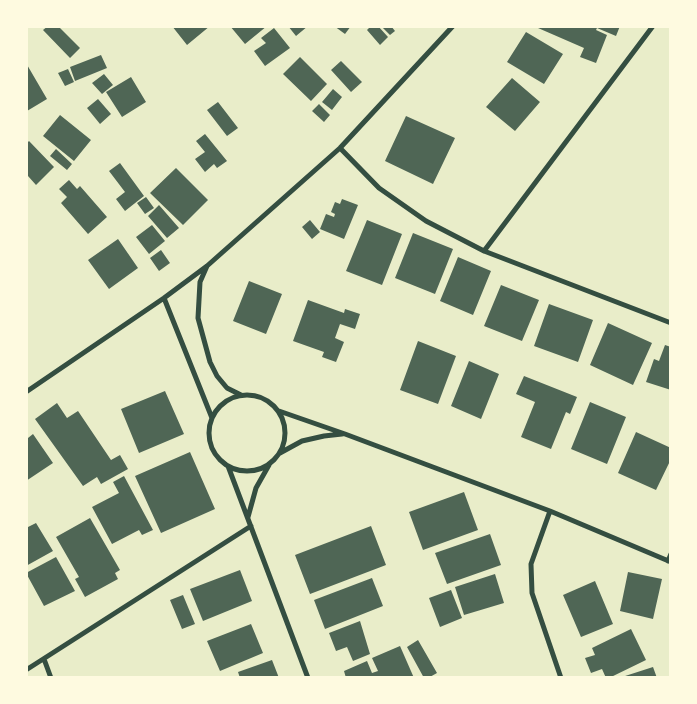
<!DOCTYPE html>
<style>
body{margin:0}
#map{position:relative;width:697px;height:704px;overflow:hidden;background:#e9edc9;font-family:"DejaVu Sans",sans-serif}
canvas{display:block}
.frame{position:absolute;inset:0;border:28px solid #fefae0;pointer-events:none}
</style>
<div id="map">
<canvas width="697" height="704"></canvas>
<div class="frame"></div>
</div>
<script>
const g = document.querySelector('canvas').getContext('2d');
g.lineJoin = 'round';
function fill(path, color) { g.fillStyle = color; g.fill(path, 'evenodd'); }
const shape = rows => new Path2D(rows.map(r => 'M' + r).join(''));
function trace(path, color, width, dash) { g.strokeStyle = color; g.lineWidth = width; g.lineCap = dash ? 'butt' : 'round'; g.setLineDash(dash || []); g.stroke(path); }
fill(shape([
 [48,26,58,26,80,48,70,58,43,30],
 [172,26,210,26,187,45],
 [230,26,267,26,245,44],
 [288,26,308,26,296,36],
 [334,26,351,26,345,34],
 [371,26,378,26,388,37,380,45,367,30],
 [381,26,391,26,395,31,390,35],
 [539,26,620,26,616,36,597,28,596,30,607,35,596,63,580,57,584,48,538,28],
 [274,28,290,48,265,66,254,51,266,43,261,38],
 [526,32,563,54,544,84,507,62],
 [101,55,107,68,75,81,70,67],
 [300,57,327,84,311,101,283,74],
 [341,61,362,82,351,92,331,70],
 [26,63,47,99,27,111,26,109],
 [68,69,74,82,65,86,58,73],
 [104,74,113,85,102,94,92,83],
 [131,77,146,102,122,117,106,92],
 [512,78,540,102,515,131,486,107],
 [333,89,342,97,332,110,322,102],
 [98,99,111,114,100,124,87,108],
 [218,102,238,128,227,136,207,110],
 [319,104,330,115,324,122,312,111],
 [60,115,91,140,74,161,43,136],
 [406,116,455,138,433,184,385,161],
 [205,134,227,161,217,168,214,164,205,172,195,159,205,152,196,141],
 [29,141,54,167,36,185,28,176,26,178,26,144],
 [56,149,72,164,67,170,50,156],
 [120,163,144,196,125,211,116,199,125,192,109,171],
 [176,168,208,200,183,225,150,193],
 [69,180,77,189,80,186,107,217,88,234,61,203,67,197,59,189],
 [146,197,154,208,145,214,137,203],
 [342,199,358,205,344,239,320,229,326,214,334,217,335,214,331,212,335,202,340,204],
 [159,205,179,228,167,238,148,216],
 [310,220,320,232,312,239,302,227],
 [367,220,402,234,382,285,346,271],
 [152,225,165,241,149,254,136,237],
 [413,233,453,249,435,294,395,278],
 [118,239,138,268,109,289,88,260],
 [161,250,170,263,159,271,150,258],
 [458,257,491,271,473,315,440,301],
 [249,281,282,294,266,334,233,321],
 [501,285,539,300,522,341,484,326],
 [308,300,344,313,345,309,360,314,355,329,340,324,335,338,344,342,336,362,322,357,324,352,293,341],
 [549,304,593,320,578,362,534,346],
 [608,323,652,343,633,385,590,365],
 [418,341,456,356,438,404,400,390],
 [665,345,671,347,671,390,646,382,654,359,659,361],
 [469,361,499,374,481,419,451,406],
 [524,376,577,397,570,414,566,412,551,449,521,437,535,402,516,394],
 [165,391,184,434,139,453,121,409],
 [590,402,626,417,607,464,571,449],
 [57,403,67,418,78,411,111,460,120,455,128,469,101,484,97,477,83,486,35,419],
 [636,432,671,448,671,459,656,490,618,473],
 [33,434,53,463,26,481,26,435,28,438],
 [190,452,215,509,161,533,135,476],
 [124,476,153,530,142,535,139,530,112,544,92,507,119,493,113,482],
 [464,492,478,530,423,550,409,512],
 [90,518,120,570,115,573,118,579,85,597,75,579,79,577,56,537],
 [36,523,53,551,26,566,26,528],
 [371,526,386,565,310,594,295,555],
 [490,534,501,565,447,584,435,553],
 [56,557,75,591,44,606,26,573],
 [240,570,252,601,203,621,190,589],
 [628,572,662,579,653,619,620,611],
 [495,574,504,603,464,615,455,587],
 [372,578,383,606,325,629,314,600],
 [595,581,613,624,581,637,563,595],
 [451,590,462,618,440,627,429,598],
 [183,595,195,624,182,629,170,600],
 [360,621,370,654,353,661,347,647,336,651,329,633],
 [251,624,263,653,220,671,207,641],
 [631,629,646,660,609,678,606,678,602,669,591,673,585,658,595,655,592,648],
 [418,640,437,673,428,678,424,678,407,647],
 [400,646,414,678,346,678,344,671,367,661,372,673,378,671,372,658],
 [272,660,279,678,240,678,238,672],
 [653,667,657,678,622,678,622,677]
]), '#4f6655');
trace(shape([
 [340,148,379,188,426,221,484,251,671,323],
 [484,251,653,26],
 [207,266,200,282,198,318,210,362,217,376,227,388,241,395],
 [164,298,212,418],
 [26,392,164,298,207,266,340,148,453,26],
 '209 433a38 38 0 1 1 76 0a38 38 0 1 1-76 0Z',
 [279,411,345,434,550,511,671,562],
 [280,453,302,441,324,436,342,434],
 [228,466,308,678],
 [550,511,531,564,532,593,561,678],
 [248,517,256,488,269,465],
 [668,561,671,554],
 [44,659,51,678],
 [26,670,251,526]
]), '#344e41', 5);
</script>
